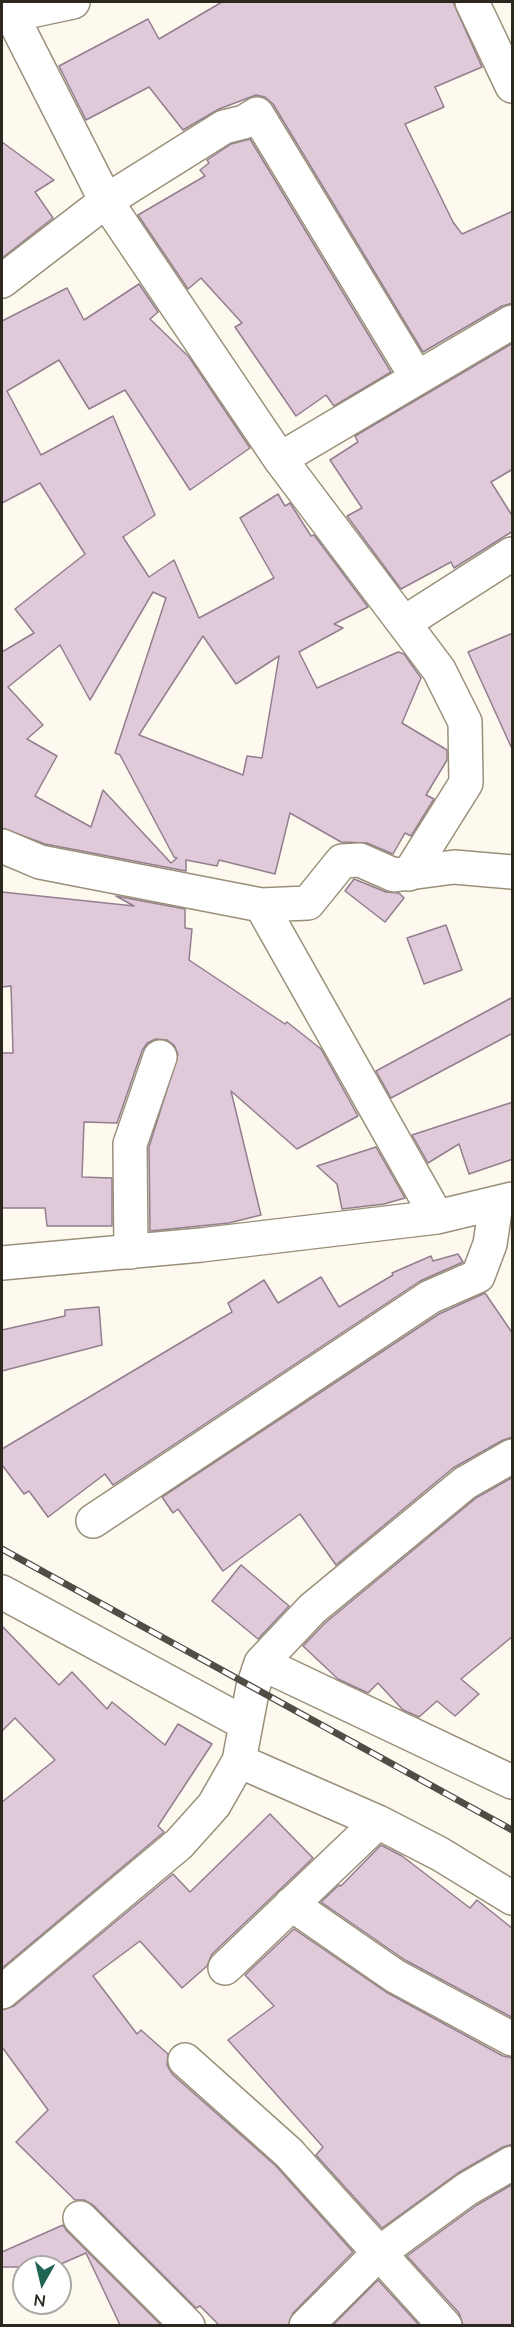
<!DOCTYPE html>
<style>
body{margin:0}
#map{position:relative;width:514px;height:2327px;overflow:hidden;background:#fdf9ef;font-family:Mulish,sans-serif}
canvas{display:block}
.frame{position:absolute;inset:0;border:3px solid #2c2820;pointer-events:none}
.north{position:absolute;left:12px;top:2255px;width:60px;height:60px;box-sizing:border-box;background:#fff;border:2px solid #aba9a6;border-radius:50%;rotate:188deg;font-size:16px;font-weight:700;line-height:24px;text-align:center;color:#2c2820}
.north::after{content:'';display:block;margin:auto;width:21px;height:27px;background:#226454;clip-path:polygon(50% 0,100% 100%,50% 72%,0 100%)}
</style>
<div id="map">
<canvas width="514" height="2327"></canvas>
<div class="frame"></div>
<div class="north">N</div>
</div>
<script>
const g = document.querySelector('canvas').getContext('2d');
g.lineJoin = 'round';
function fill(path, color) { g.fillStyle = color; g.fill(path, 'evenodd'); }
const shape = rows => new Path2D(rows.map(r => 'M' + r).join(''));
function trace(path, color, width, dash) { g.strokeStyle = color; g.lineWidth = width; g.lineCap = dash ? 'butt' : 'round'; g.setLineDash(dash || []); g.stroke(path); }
const building = shape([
 [222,2,453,2,482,67,435,87,444,107,405,124,453,222,462,234,513,211,513,303,502,306,423,352,273,104,265,97,256,95,219,109,183,130,149,87,86,120,59,66,148,19,159,39,222,2],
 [250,139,391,372,334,406,326,395,296,416,235,327,242,323,201,278,188,289,138,215,205,176,200,170,209,163,207,160,231,144,250,139],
 [2,142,54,180,35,192,53,218,2,258,2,142],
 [139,284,158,312,150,319,189,357,250,448,190,490,125,390,89,409,59,360,7,391,41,455,113,416,155,515,123,537,149,577,174,560,199,618,274,578,240,518,278,494,285,506,290,503,311,536,314,535,368,607,334,624,343,628,299,652,317,688,398,652,404,654,421,678,402,723,447,750,447,760,426,795,434,799,411,836,405,833,393,854,367,843,341,842,290,813,275,874,219,860,217,866,186,860,186,871,45,844,2,828,2,652,34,633,15,609,85,554,40,483,2,503,2,321,67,288,84,320,139,284],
 [153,592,166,598,115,753,120,755,174,857,177,858,171,863,103,790,91,827,35,796,57,756,27,739,43,725,8,687,60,645,90,700,153,592],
 [203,636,236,684,279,656,262,758,247,756,243,775,139,735,203,636],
 [513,343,513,469,491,482,513,517,513,531,454,568,451,562,401,589,347,516,362,508,330,460,358,442,355,436,513,343],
 [513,633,513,751,468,652,513,633],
 [354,879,386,892,399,893,404,898,385,922,345,891,354,879],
 [2,892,134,906,116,896,185,909,185,928,192,929,189,960,285,1024,287,1022,321,1049,358,1116,297,1149,231,1091,261,1215,229,1223,150,1231,149,1147,178,1054,174,1045,167,1040,156,1039,147,1043,142,1051,117,1123,84,1122,82,1177,112,1178,112,1226,47,1226,45,1208,2,1208,2,1053,13,1053,11,986,2,987,2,892],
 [446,925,462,970,424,984,407,938,446,925],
 [513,997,513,1033,391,1098,376,1071,513,997],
 [513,1102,513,1159,469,1174,459,1144,428,1163,412,1135,513,1102],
 [376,1147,405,1198,384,1204,342,1209,337,1184,317,1166,376,1147],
 [458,1254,463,1262,420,1281,113,1485,105,1474,48,1517,29,1491,24,1494,2,1465,2,1449,232,1312,228,1303,264,1280,278,1303,321,1277,339,1307,393,1275,392,1273,431,1256,433,1261,458,1254],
 [485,1293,513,1334,513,1437,503,1440,453,1468,336,1565,300,1514,223,1571,178,1509,173,1513,162,1497,439,1314,485,1293],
 [99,1307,102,1345,2,1371,2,1330,65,1316,65,1310,99,1307],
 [513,1477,513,1636,461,1679,479,1694,455,1716,437,1701,419,1717,403,1710,378,1683,368,1693,338,1679,303,1646,325,1623,476,1498,513,1477],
 [241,1565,289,1606,258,1639,212,1601,241,1565],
 [2,1626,59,1685,72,1672,107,1709,112,1702,165,1745,178,1724,212,1744,158,1826,164,1832,2,1968,2,1802,55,1760,15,1718,2,1731,2,1626],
 [270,1814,313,1858,212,1954,207,1966,182,1988,140,1941,93,1976,137,2034,141,2030,168,2054,167,2065,172,2074,276,2166,353,2252,293,2313,288,2325,219,2325,200,2306,196,2308,93,2205,84,2200,75,2200,16,2142,48,2110,2,2047,2,2010,14,2006,173,1874,190,1892,270,1814],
 [381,1845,402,1856,470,1908,477,1900,513,1929,513,2018,405,1960,321,1902,339,1885,341,1886,381,1845],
 [294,1929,386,1992,503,2056,513,2058,513,2144,503,2147,458,2173,382,2228,316,2155,323,2147,228,2040,274,2006,245,1975,294,1929],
 [513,2184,513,2325,463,2325,459,2313,407,2256,477,2205,513,2184],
 [63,2225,67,2231,161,2325,120,2325,86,2253,54,2267,2,2267,2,2252,63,2225],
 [378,2280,419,2325,333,2325,378,2280]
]);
fill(building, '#e0cada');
trace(building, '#937e8e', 1.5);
const minor = shape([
 [472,2,512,86],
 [12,16,106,201,280,459,439,670,465,722,466,783,409,874],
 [2,17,73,2],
 [2,281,106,201,224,127,244,122,257,114,417,378],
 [280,459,512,322],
 [404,623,512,554],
 [2,846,40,862,261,905,308,903,342,861,360,860,394,875,454,867,512,872],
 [261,905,437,1217],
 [131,1252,130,1144,160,1057],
 [2,1263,201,1245,437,1217,512,1199],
 [93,1521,430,1297,478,1276,490,1244,496,1204],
 [2,1592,246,1724],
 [261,1663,512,1782],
 [239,1761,378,1822,440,1854,512,1898],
 [291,1904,395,1976,512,2039],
 [225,1968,378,1822],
 [2,1992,179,1844,214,1805,239,1761,253,1687,261,1663,312,1609,465,1483,512,1456],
 [185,2060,289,2153,445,2326],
 [80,2218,188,2326],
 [306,2326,379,2253,467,2189,512,2163]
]);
trace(minor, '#9a907a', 36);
trace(minor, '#fff', 33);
const rail = shape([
 [2,1549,512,1830]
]);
trace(rail, '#514d45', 7);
trace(rail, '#fff', 4.5, [14]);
</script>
